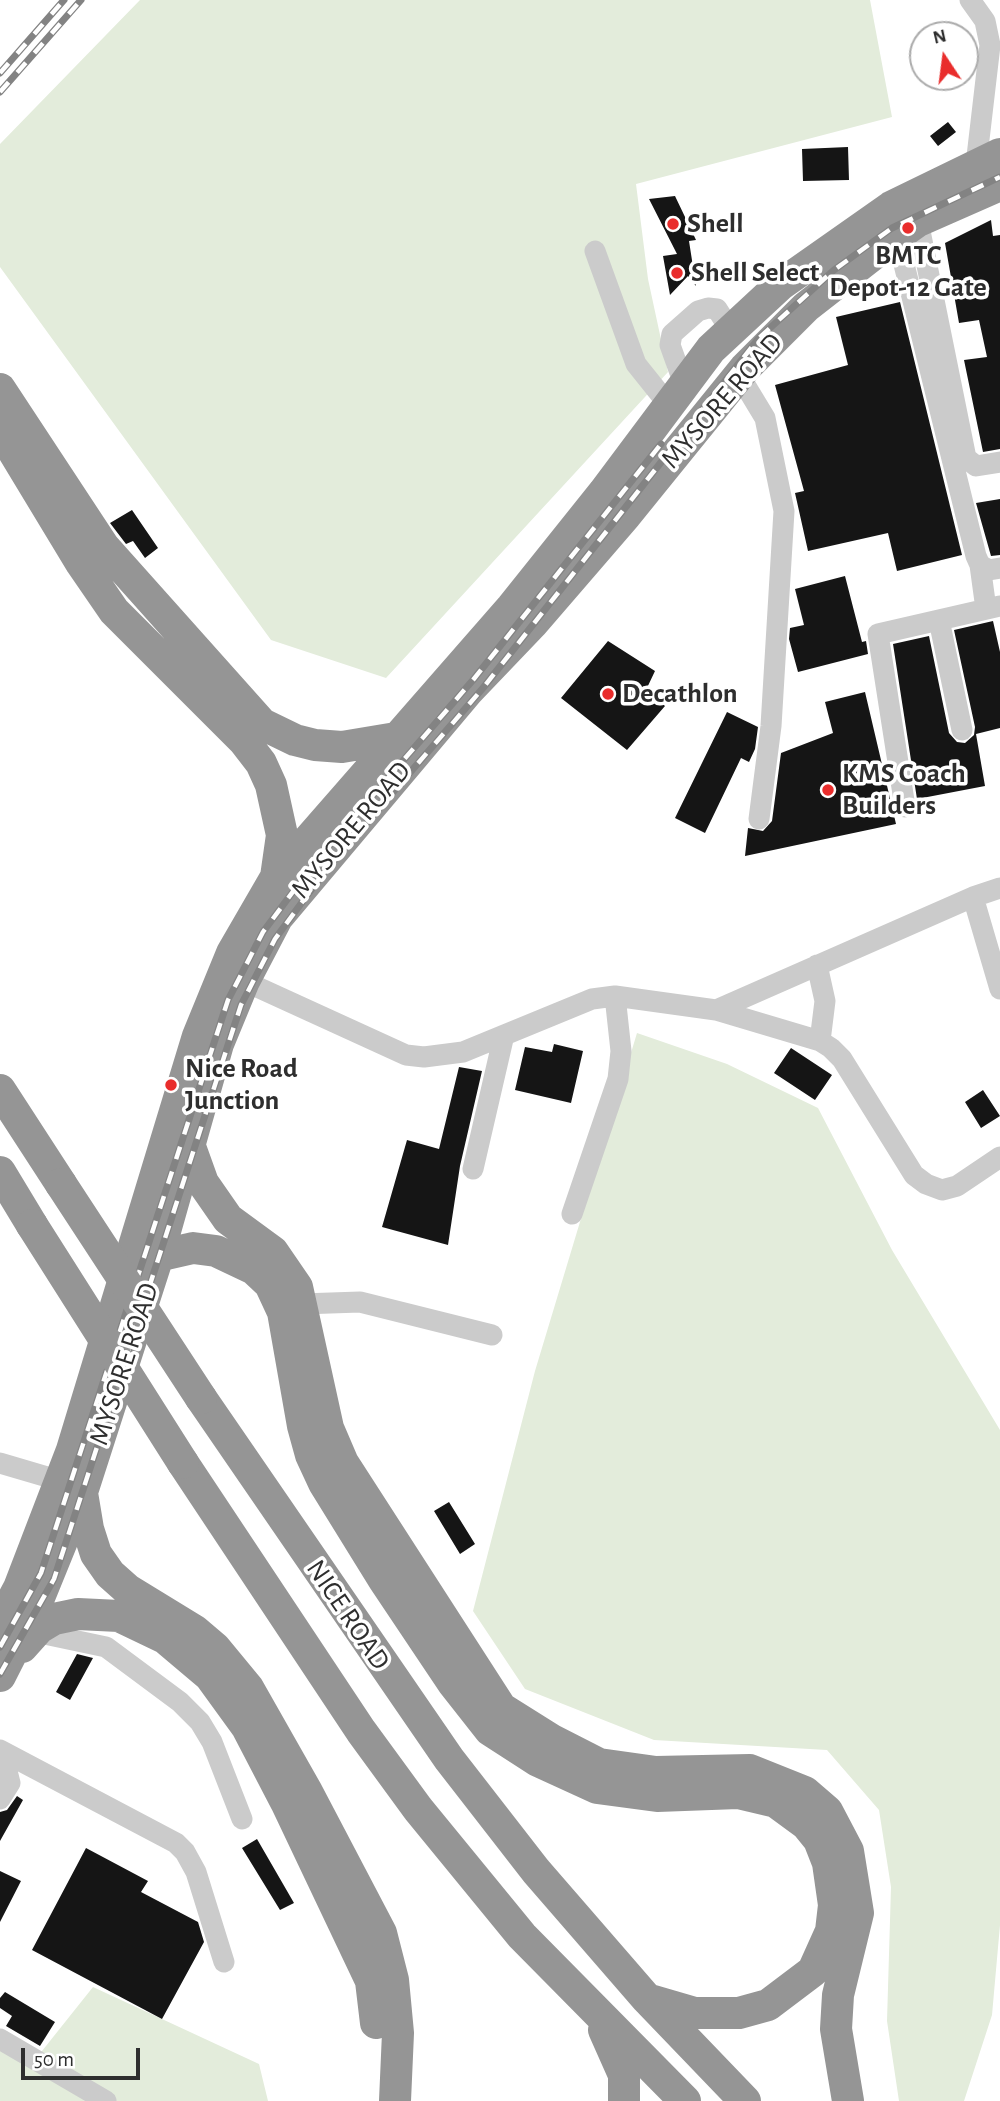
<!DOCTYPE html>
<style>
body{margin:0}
#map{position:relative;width:1000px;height:2101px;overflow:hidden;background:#fff;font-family:"Alegreya Sans",sans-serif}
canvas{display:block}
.north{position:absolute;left:909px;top:21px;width:70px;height:70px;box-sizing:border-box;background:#fff;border:2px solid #ababab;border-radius:50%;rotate:347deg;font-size:19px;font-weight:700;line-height:28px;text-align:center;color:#2e2e2e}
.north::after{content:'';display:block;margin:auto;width:24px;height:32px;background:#e92d2c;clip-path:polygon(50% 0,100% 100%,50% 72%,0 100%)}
.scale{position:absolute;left:21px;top:2048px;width:119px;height:32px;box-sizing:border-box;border:4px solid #2e2e2e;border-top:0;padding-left:9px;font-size:21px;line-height:24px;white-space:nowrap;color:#2e2e2e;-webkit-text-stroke:5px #fff;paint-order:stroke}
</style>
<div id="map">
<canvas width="1000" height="2101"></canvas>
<div class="north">N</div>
<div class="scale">50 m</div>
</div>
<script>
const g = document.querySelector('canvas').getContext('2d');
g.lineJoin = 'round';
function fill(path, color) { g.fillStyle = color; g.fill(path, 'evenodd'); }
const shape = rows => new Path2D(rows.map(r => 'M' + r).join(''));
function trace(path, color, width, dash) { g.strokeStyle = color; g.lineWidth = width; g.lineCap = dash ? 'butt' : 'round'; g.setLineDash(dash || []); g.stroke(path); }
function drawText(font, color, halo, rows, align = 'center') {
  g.font = font + ' "Alegreya Sans",sans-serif'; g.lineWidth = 7; g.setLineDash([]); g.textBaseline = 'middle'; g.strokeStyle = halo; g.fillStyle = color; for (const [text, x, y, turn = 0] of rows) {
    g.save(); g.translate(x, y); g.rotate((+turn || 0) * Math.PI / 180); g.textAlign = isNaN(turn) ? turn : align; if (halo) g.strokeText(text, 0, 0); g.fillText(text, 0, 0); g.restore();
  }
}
fill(shape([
 [140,0,870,0,892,117,636,184,648,279,668,372,386,678,271,640,0,267,0,144],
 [637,1033,727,1064,818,1108,892,1250,1000,1430,1000,1925,992,2015,964,2101,899,2101,887,2021,891,1887,879,1810,827,1750,654,1740,525,1689,473,1611,535,1371],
 [93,1987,259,2064,268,2101,0,2101,0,2031,38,2056]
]), '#e3ecdb');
fill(shape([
 [948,122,956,132,938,146,930,136],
 [848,147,849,180,803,181,802,149],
 [675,196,696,240,689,241,696,286,688,276,670,295,663,256,677,254,649,199],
 [991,220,993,236,1000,235,1000,449,983,452,964,360,987,357,979,320,959,323,945,243],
 [900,302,962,555,897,571,888,533,808,551,795,493,804,491,775,385,848,365,836,317],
 [1000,499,1000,555,991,556,976,503],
 [132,510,158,548,145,558,133,541,126,544,110,523],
 [845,576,862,642,866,641,868,654,798,672,789,639,790,628,804,625,795,589],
 [993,621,1000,652,1000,728,976,734,985,786,917,799,893,644,929,636,949,733,957,742,965,743,974,735,975,727,954,630],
 [608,641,655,671,646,690,665,706,627,750,561,698],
 [865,692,896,824,745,856,748,828,763,831,772,821,781,753,833,733,825,702],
 [727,712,758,727,755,749,749,762,741,758,705,833,675,818],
 [554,1044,583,1051,571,1103,515,1090,525,1047,552,1052],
 [791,1048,832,1075,815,1100,774,1073],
 [459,1067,482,1071,460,1166,448,1245,382,1227,407,1140,439,1149],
 [983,1090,1000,1116,981,1128,965,1102],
 [449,1502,475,1544,460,1554,434,1511],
 [77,1654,93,1658,70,1700,56,1692],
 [17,1796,23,1800,0,1841,0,1812,7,1810],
 [257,1839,294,1903,280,1910,242,1848],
 [86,1848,148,1881,141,1892,198,1922,204,1942,162,2019,32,1950],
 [0,1871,21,1881,0,1922],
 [5,1992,55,2022,40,2046,6,2026,12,2016,0,2008,0,1998]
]), '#151515');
trace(shape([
 [970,0,985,21,990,45,976,165],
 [918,221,966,458,976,466,1000,462],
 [897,236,976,556,980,565,989,570,1000,568],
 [595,251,636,364,668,404],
 [739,375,765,418,784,511,771,726,759,819],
 [684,384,670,345,672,334,698,311,708,308,717,309,731,331],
 [980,565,986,609],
 [939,620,1000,606],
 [905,807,878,634,939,620,962,730],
 [1000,888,973,897,716,1010,820,1041,831,1048,842,1059,914,1175,926,1184,942,1190,957,1186,1000,1157],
 [973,897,1000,989],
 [817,965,825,1001,820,1041],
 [244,981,406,1055,424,1057,463,1052,592,999,615,996,716,1010],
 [473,1169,504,1035],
 [572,1214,618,1079,621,1051,615,996],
 [301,1304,360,1302,492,1335],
 [0,1463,61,1481],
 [35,1632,106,1647,180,1702,200,1722,212,1742,242,1819],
 [0,1750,176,1843,185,1852,196,1872,224,1962],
 [0,1765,7,1771,10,1783,0,1799],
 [0,2039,106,2101]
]), '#cbcbcb', 21);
trace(shape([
 [0,389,104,547,262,724,295,740,315,745,342,747,396,738],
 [0,429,81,563,114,611,244,741,261,763,271,785,282,835,276,877],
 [0,1090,61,1184],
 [189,1144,203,1183,228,1219,273,1252,297,1287,328,1428,343,1463,501,1708,552,1740,599,1764,656,1772,750,1770,805,1792,827,1811,848,1851,858,1913,838,1995,836,2029,848,2101],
 [0,1172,32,1225],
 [158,1256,193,1248,216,1251,254,1269,270,1284,283,1312,303,1426,311,1455,324,1483,384,1580,453,1683,490,1730,538,1761,597,1788,657,1796,738,1793,776,1802,806,1824,819,1840,828,1863,834,1905,831,1931,813,1971,768,2005,739,2013,695,2013,647,1999],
 [201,1398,449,1759,536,1871,647,1999,745,2101],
 [183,1463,361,1731,418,1809,522,1936,685,2101],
 [82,1493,88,1529,96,1554,110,1574,128,1590,195,1631,215,1648,248,1688,307,1792,381,1933,393,1980,398,2033,395,2101],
 [0,1623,19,1588,72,1450,198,1036,232,953,276,877,512,607,604,492,711,349,780,285,891,207,1000,154],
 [22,1647,39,1628,54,1619,78,1614,119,1616,165,1638,210,1676,247,1727,286,1802,371,1981,376,2023],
 [0,1676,36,1605,82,1492,158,1256,218,1044,244,981,277,918,468,691,532,624,626,515,745,368,806,307,897,236,918,221,1000,185],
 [604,2030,624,2075,624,2101]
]), '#959595', 32);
const rail = shape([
 [0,73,64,0],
 [0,92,81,0],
 [0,1647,41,1573,228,1000,263,932,315,862,473,680,661,444],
 [0,1674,54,1579,241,1005,275,939,325,871,483,688,759,338,834,270,892,228,1000,177]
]);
trace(rail, '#838383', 7);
trace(rail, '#fff', 4.5, [13]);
trace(shape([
 [61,1184,201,1398],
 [32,1225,183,1463]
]), '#959595', 32);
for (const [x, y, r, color] of [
 [673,224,7,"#e92d2c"],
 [908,228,7,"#e92d2c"],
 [677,273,7,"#e92d2c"],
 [608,694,7,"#e92d2c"],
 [828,790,7,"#e92d2c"],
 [171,1085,7,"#e92d2c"]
]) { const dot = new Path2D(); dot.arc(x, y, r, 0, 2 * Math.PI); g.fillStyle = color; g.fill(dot); trace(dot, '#fff', 2.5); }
drawText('bold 28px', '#2e2e2e', '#fff', [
 ["Shell",687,224],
 ["BMTC",908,256,"center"],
 ["Depot-12 Gate",908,288,"center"],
 ["Shell Select",691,273],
 ["Decathlon",622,694],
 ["KMS Coach",842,774],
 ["Builders",842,806],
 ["Nice Road",185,1069],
 ["Junction",185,1101]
], 'left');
drawText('28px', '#2e2e2e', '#fff', [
 ["MYSORE ROAD",722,401,-49],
 ["MYSORE ROAD",351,830,-50],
 ["MYSORE ROAD",124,1364,-72],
 ["NICE ROAD",348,1615,56]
]);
</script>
